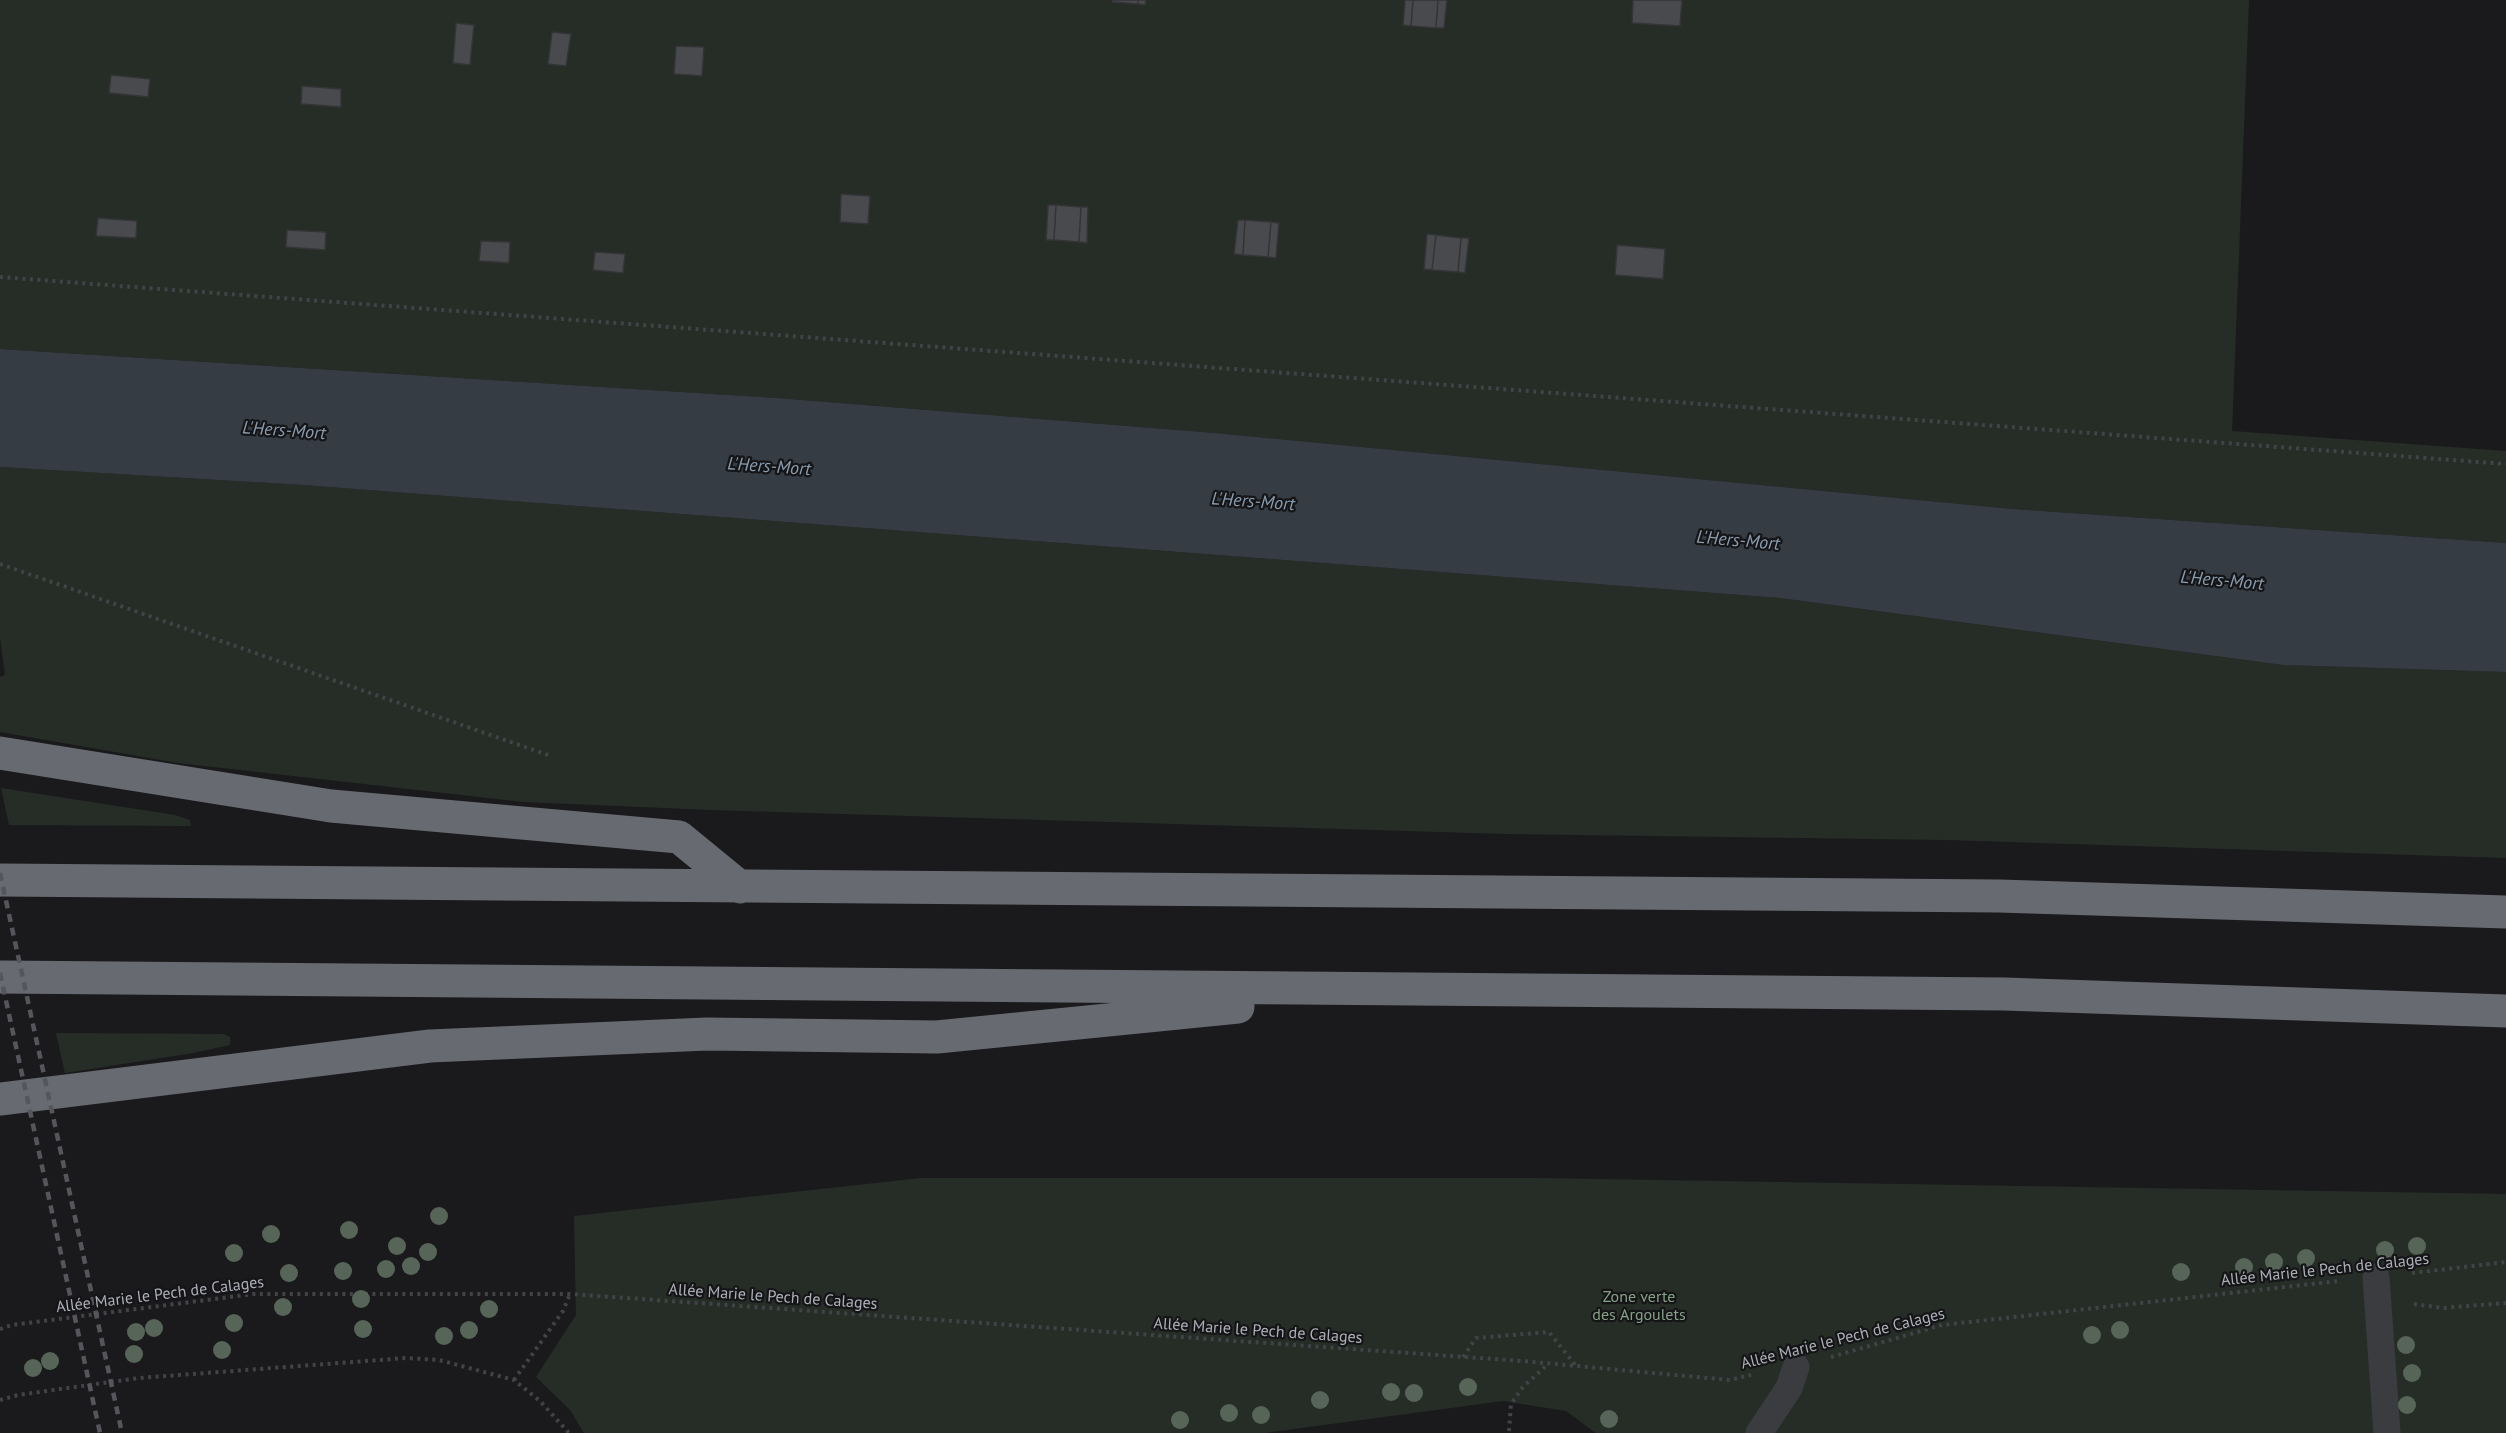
<!DOCTYPE html>
<meta charset="utf-8">
<style>
body{margin:0}
canvas{display:block;background:#1a1a1c}
</style>
<canvas width="2506" height="1433"></canvas>
<script>
const g = document.querySelector('canvas').getContext('2d');
g.lineJoin = 'round';
function fill(path, color) { g.fillStyle = color; g.fill(path, 'evenodd'); }
const shape = rows => new Path2D(rows.map(r => 'M' + r).join(''));
function trace(path, color, width, dash) { g.strokeStyle = color; g.lineWidth = width; g.lineCap = dash ? 'butt' : 'round'; g.setLineDash(dash || []); g.stroke(path); }
function drawText(font, color, halo, rows, align = 'center') {
  g.font = font + ' "PT Sans",sans-serif'; g.lineWidth = 4.5; g.setLineDash([]); g.textBaseline = 'middle'; g.strokeStyle = halo; g.fillStyle = color; for (const [text, x, y, turn = 0] of rows) {
    g.save(); g.translate(x, y); g.rotate((+turn || 0) * Math.PI / 180); g.textAlign = isNaN(turn) ? turn : align; if (halo) g.strokeText(text, 0, 0); g.fillText(text, 0, 0); g.restore();
  }
}
fill(shape([
 [0,0,2249,0,2232,431,2506,451,2506,543,2013,509,1215,433,777,398,0,349],
 [0,467,303,485,1780,598,2283,665,2506,672,2506,858,1948,840,1507,834,712,810,524,802,178,763,0,732,0,677,5,675,0,637],
 [1,788,175,815,190,820,191,826,9,825],
 [56,1033,224,1034,230,1037,230,1045,193,1053,65,1073],
 [922,1178,1536,1178,2506,1194,2506,1433,1596,1433,1566,1411,1503,1401,1264,1433,584,1433,570,1410,536,1377,576,1315,574,1216]
]), '#262d27');
fill(shape([
 [0,349,777,398,1215,433,2013,509,2506,543,2506,672,2283,665,1780,598,303,485,0,467]
]), '#353c43');
const building = shape([
 [1113,0,1138,0,1138,4,1112,2,1113,0],
 [1138,0,1146,0,1145,5,1138,4,1138,0],
 [1405,0,1413,0,1411,26,1403,25,1405,0],
 [1413,0,1438,0,1436,28,1411,26,1413,0],
 [1438,0,1447,0,1444,28,1436,28,1438,0],
 [1633,0,1682,0,1680,26,1632,23,1633,0],
 [456,23,474,25,470,65,453,63,456,23],
 [552,32,571,34,566,66,548,64,552,32],
 [676,46,704,47,702,76,674,74,676,46],
 [111,75,150,79,148,97,109,93,111,75],
 [302,86,341,89,341,107,301,104,302,86],
 [841,194,870,196,868,224,840,222,841,194],
 [1048,205,1056,205,1054,240,1046,240,1048,205],
 [1056,205,1081,207,1079,242,1054,240,1056,205],
 [1081,207,1088,207,1087,243,1079,242,1081,207],
 [98,218,137,221,136,238,96,236,98,218],
 [1238,220,1245,220,1243,255,1234,254,1238,220],
 [1245,220,1271,222,1268,257,1243,255,1245,220],
 [1271,222,1279,223,1276,258,1268,257,1271,222],
 [287,230,326,232,325,250,286,247,287,230],
 [1427,234,1436,235,1432,270,1424,269,1427,234],
 [1436,235,1461,238,1458,272,1432,270,1436,235],
 [1461,238,1469,238,1465,273,1458,272,1461,238],
 [481,241,510,242,509,263,479,261,481,241],
 [1617,245,1665,249,1663,279,1615,275,1617,245],
 [595,252,625,254,623,273,593,270,595,252]
]);
fill(building, '#494a4d');
trace(building, '#343437', 1.5);
trace(shape([
 [0,277,2506,464],
 [0,564,548,755],
 [2412,1273,2506,1262],
 [2414,1304,2443,1308,2506,1303],
 [0,1329,12,1325,253,1294,570,1294,1522,1361,1730,1380,1751,1375],
 [1463,1357,1476,1338,1549,1332,1576,1366],
 [1831,1357,1942,1325,2339,1281],
 [514,1380,563,1311,570,1294],
 [0,1400,18,1395,139,1378,406,1358,439,1360,514,1380,540,1401,569,1433],
 [1509,1431,1511,1404,1523,1387,1548,1364]
]), '#414347', 4, [3, 4.5]);
trace(shape([
 [2376,1277,2387,1433],
 [1759,1433,1789,1388,1796,1367]
]), '#3b3c40', 27);
trace(shape([
 [0,753,331,806,679,837,740,887],
 [0,880,1999,896,2506,912],
 [0,977,2004,994,2506,1011],
 [0,1099,430,1046,707,1034,937,1037,1238,1007]
]), '#686a71', 33);
trace(shape([
 [0,873,122,1433],
 [0,973,100,1433]
]), '#55565b', 4.5, [8, 6]);
g.fillStyle = '#566558';
for (const [x, y] of [
 [439,1216],
 [349,1230],
 [271,1234],
 [397,1246],
 [2417,1246],
 [2385,1250],
 [428,1252],
 [234,1253],
 [2306,1258],
 [2274,1262],
 [411,1266],
 [2244,1267],
 [386,1269],
 [343,1271],
 [2181,1272],
 [289,1273],
 [361,1299],
 [283,1307],
 [489,1309],
 [234,1323],
 [154,1328],
 [363,1329],
 [469,1330],
 [2120,1330],
 [136,1332],
 [2092,1335],
 [444,1336],
 [2406,1345],
 [222,1350],
 [134,1354],
 [50,1361],
 [33,1368],
 [2412,1373],
 [1468,1387],
 [1391,1392],
 [1414,1393],
 [1320,1400],
 [2407,1405],
 [1229,1413],
 [1261,1415],
 [1609,1419],
 [1180,1420]
]) { g.beginPath(); g.arc(x, y, 9, 0, 2 * Math.PI); g.fill(); }
drawText('16px', '#aeb1b9', '#151517', [
 ["Allée Marie le Pech de Calages",2325,1270,-6],
 ["Allée Marie le Pech de Calages",160,1295,-7],
 ["Allée Marie le Pech de Calages",773,1297,4],
 ["Allée Marie le Pech de Calages",1258,1331,4],
 ["Allée Marie le Pech de Calages",1843,1339,-14]
]);
drawText('16px', '#87a289', '#151517', [
 ["Zone verte",1639,1297],
 ["des Argoulets",1639,1315]
]);
drawText('italic 18px', '#8a9db0', '#151517', [
 ["L'Hers-Mort",284,431,4],
 ["L'Hers-Mort",769,467,4],
 ["L'Hers-Mort",1253,502,4],
 ["L'Hers-Mort",1738,541,5],
 ["L'Hers-Mort",2222,581,5]
]);
</script>
